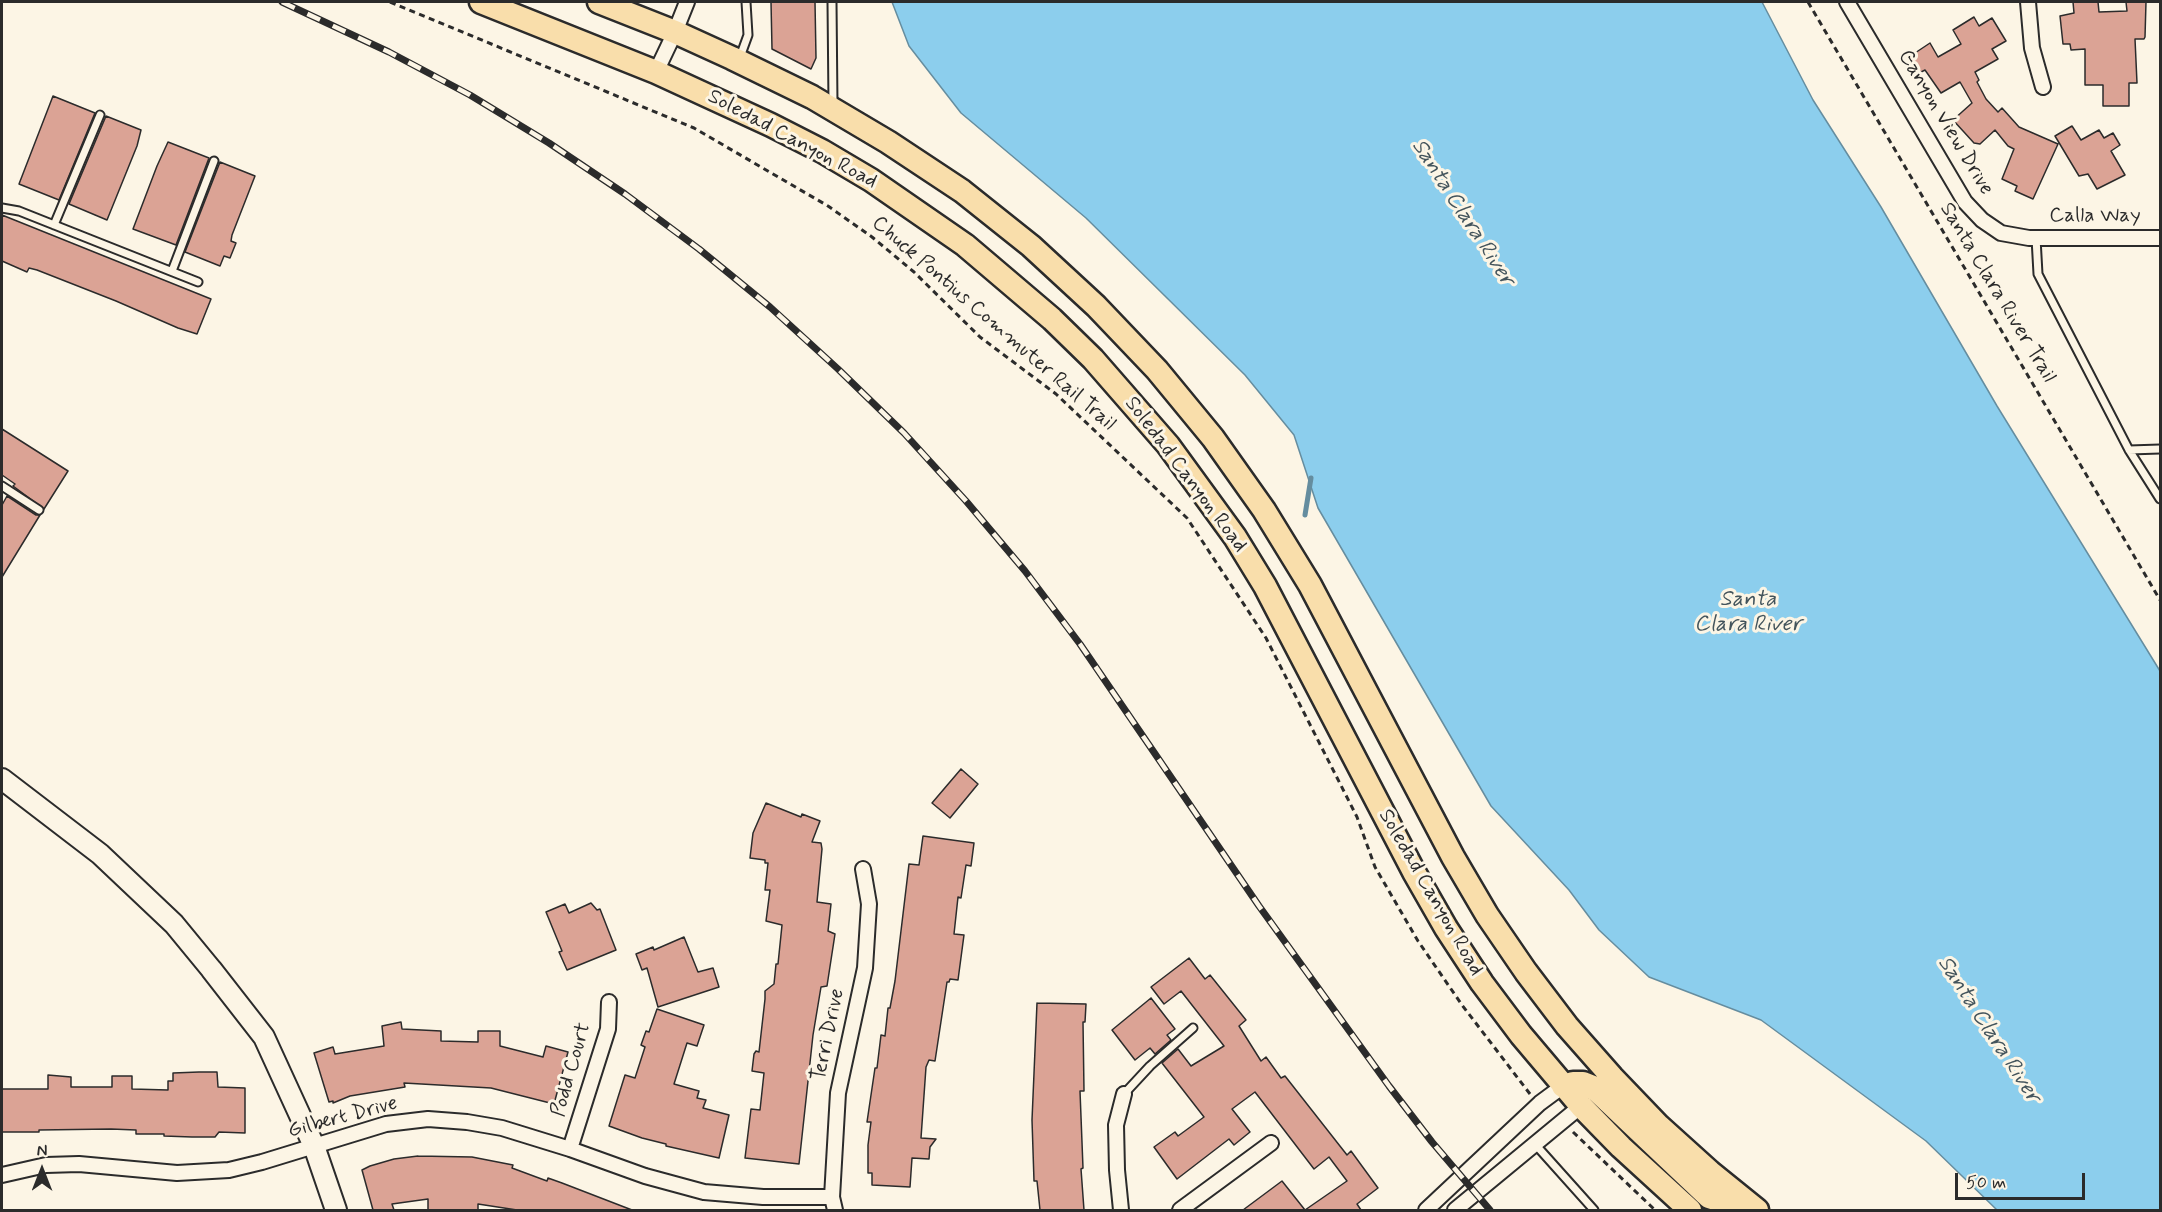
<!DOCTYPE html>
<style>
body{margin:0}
#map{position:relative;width:2162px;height:1212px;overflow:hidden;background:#fcf5e5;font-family:Mynerve,sans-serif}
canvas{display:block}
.frame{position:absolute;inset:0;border:3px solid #2b2b2b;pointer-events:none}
.north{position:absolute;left:12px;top:1140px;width:60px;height:60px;-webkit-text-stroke:4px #fcf5e5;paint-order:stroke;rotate:0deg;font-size:16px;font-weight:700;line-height:24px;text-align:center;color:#2b2b2b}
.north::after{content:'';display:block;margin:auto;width:21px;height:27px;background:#2b2b2b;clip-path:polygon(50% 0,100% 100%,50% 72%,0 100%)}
.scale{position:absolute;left:1955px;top:1173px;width:130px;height:27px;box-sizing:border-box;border:3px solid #2b2b2b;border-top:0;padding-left:8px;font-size:18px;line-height:21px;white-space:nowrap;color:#2b2b2b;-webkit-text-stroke:4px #fcf5e5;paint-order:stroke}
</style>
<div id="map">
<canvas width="2162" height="1212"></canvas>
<div class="frame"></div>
<div class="north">N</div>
<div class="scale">50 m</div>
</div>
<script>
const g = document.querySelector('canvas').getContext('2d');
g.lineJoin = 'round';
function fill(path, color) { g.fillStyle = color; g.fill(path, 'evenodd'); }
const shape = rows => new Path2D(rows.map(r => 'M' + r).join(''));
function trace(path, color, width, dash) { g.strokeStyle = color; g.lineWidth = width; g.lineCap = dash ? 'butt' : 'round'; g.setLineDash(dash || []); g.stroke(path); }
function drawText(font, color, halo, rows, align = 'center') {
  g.font = font + ' Mynerve,sans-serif'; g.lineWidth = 6; g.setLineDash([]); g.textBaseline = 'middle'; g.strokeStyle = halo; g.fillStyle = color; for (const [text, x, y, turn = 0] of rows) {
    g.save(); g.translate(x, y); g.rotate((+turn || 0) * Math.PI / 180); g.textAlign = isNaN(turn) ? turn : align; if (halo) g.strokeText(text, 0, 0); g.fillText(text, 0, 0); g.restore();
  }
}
const water = shape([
 [892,2,1762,2,1813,100,1881,207,1997,406,2160,671,2160,1210,1997,1210,1926,1141,1761,1020,1649,977,1599,930,1569,890,1491,806,1318,508,1294,435,1245,375,1086,218,961,113,909,46,892,2]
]);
fill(water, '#8cceed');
trace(water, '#658d9f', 1.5);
trace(shape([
 [1305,515,1311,478]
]), '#658d9f', 5);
const building = shape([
 [771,2,815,2,816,58,811,69,772,49,771,2],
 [2073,2,2098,2,2099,12,2127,11,2126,2,2146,2,2145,37,2144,39,2135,39,2137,83,2129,83,2129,106,2103,106,2103,85,2085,85,2085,49,2071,50,2070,44,2063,44,2060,16,2074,13,2073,2],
 [1974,17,1979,26,1992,18,2006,41,1992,49,1998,59,1975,72,1979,80,1977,82,1986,99,1998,112,2002,108,2019,127,2058,144,2033,199,2015,191,2017,186,2002,179,2014,149,2008,146,1995,130,1980,144,1974,143,1953,120,1972,103,1960,82,1941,93,1925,70,1919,73,1909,57,1930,43,1938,57,1961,44,1953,30,1974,17],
 [53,96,95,113,59,200,19,184,53,96],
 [106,116,141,130,137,146,107,220,69,204,106,116],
 [2072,126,2081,140,2099,130,2104,138,2113,133,2120,145,2111,151,2125,175,2097,189,2088,174,2079,176,2055,136,2072,126],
 [168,142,209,158,176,245,133,229,157,166,168,142],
 [220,162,255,176,232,235,231,241,236,243,230,258,224,256,220,266,185,252,220,162],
 [2,215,211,299,197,334,178,328,116,301,37,270,29,268,27,272,2,261,2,215],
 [2,429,68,471,44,509,13,486,15,484,2,475,2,429],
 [7,496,36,515,40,515,2,577,2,505,7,496],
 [961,769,978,784,950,818,932,803,961,769],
 [766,803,801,817,802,814,820,821,812,842,821,843,822,849,817,902,831,904,828,931,835,934,827,986,821,987,813,1035,799,1164,745,1158,751,1109,760,1110,764,1073,752,1071,754,1054,756,1051,759,1052,765,999,765,991,774,984,776,964,778,964,782,925,766,921,770,890,765,890,768,863,765,863,765,860,750,858,753,833,766,803],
 [923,836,974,843,971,866,966,865,961,898,958,897,954,934,964,935,958,980,950,979,949,982,947,982,935,1061,929,1060,926,1067,921,1138,936,1139,930,1147,929,1159,912,1158,910,1187,872,1185,872,1173,868,1173,868,1145,871,1122,867,1122,875,1068,877,1068,881,1035,885,1036,888,1008,890,1008,895,981,909,864,919,865,923,836],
 [591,903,597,910,600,909,616,950,567,970,559,952,562,951,546,912,565,904,569,913,591,903],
 [684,937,698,972,713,968,719,987,658,1007,647,968,642,970,636,954,653,947,654,950,684,937],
 [1189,958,1205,979,1210,975,1246,1020,1239,1026,1261,1061,1266,1057,1281,1078,1285,1076,1347,1155,1351,1151,1378,1188,1357,1204,1361,1210,1243,1210,1282,1181,1305,1210,1347,1181,1329,1157,1314,1169,1255,1092,1232,1109,1250,1132,1234,1145,1229,1139,1177,1179,1154,1147,1175,1132,1178,1136,1204,1117,1162,1063,1178,1049,1191,1066,1224,1046,1181,991,1164,1004,1151,987,1189,958],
 [1151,998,1175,1029,1167,1035,1171,1040,1155,1054,1150,1048,1135,1060,1112,1030,1151,998],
 [1037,1003,1086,1004,1085,1022,1083,1022,1084,1091,1080,1091,1083,1168,1081,1169,1084,1210,1040,1210,1037,1181,1034,1181,1032,1120,1037,1003],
 [657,1009,704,1025,697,1046,687,1043,674,1084,699,1091,697,1098,706,1100,703,1108,729,1115,719,1158,666,1146,666,1144,642,1138,609,1126,625,1075,635,1078,645,1047,641,1045,646,1031,649,1032,657,1009],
 [401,1022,402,1029,441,1031,441,1041,478,1042,478,1031,500,1031,500,1046,543,1057,546,1046,568,1052,554,1104,491,1088,404,1083,405,1087,350,1096,333,1103,333,1101,329,1102,314,1053,333,1047,335,1054,384,1046,382,1026,401,1022],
 [199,1072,217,1072,218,1087,245,1088,245,1133,219,1132,215,1137,192,1137,164,1136,164,1134,136,1134,136,1130,111,1129,39,1130,39,1132,2,1132,2,1089,48,1089,48,1075,71,1077,71,1087,112,1087,112,1076,132,1076,132,1089,168,1090,168,1081,173,1081,173,1073,199,1072],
 [418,1156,472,1157,513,1165,512,1168,547,1181,548,1178,562,1183,632,1210,517,1210,478,1204,478,1210,428,1210,428,1199,392,1204,394,1210,373,1210,362,1170,370,1166,394,1159,418,1156]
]);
fill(building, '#dba395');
trace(building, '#2b2b2b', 1.5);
const lane = shape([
 [832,2,833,104],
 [740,57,748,35,746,2],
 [2,208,19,211,198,282],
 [54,225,100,115],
 [2036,238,2038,274,2129,450,2160,499],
 [172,271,214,161],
 [2129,450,2160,449],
 [2,486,39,510],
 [1124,1094,1150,1066,1193,1028],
 [1534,1143,1594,1210]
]);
const street = shape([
 [1847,2,1965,202,1982,220,2001,233,2029,238,2160,238],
 [2028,2,2032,48,2043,87],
 [656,72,675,32,687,2],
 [570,1149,608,1029,609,1002],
 [2,1175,46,1165,79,1164,177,1173,229,1170,262,1162,386,1124,428,1119,467,1122,502,1128,570,1149,645,1176,704,1192,763,1197,832,1197],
 [835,1210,832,1197,838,1093,865,968,869,904,863,869],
 [1121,1210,1117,1170,1116,1125,1124,1094],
 [1180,1210,1271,1143],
 [1426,1210,1540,1103,1563,1086],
 [1455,1210,1581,1106]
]);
const secondary = shape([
 [2,779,100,854,174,924,211,969,264,1037,314,1146,336,1210]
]);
const primary = shape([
 [481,2,656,72,771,125,822,151,871,180,965,245,1052,319,1093,359,1168,445,1235,537,1265,586,1414,872,1446,928,1482,983,1521,1035,1581,1106,1621,1147,1690,1210],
 [599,2,675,32,732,58,812,97,888,142,962,191,1031,246,1096,306,1157,370,1213,438,1264,510,1310,585,1453,857,1487,915,1526,972,1567,1026,1612,1077,1659,1126,1710,1172,1757,1210],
 [1563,1086,1573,1083,1583,1083,1593,1087,1709,1197,1749,1210]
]);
trace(lane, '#2b2b2b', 11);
trace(street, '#2b2b2b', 18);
trace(secondary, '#2b2b2b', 24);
trace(primary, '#2b2b2b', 27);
trace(shape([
 [390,2,694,128,828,206,872,237,914,272,980,337,1056,394,1187,518,1266,638,1357,817,1375,867,1418,941,1462,1005,1530,1094],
 [1808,2,2160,600],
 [1573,1132,1655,1210]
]), '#2b2b2b', 3, [6, 4.5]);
trace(lane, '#fcf5e5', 7);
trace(street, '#fcf5e5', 14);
trace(secondary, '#fcf5e5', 20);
trace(primary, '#f9deab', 22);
const rail = shape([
 [282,2,389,52,470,95,549,143,625,194,699,249,770,307,838,369,904,433,966,501,1025,571,1080,644,1259,906,1389,1086,1432,1142,1490,1210]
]);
trace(rail, '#2b2b2b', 7);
trace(rail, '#fcf5e5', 4.5, [14]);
drawText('21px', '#2b2b2b', '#fcf5e5', [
 ["Canyon View Drive",1945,123,59],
 ["Soledad Canyon Road",792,140,28],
 ["Calla Way",2095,217],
 ["Santa Clara River Trail",1997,293,59],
 ["Chuck Pontius Commuter Rail Trail",993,324,41],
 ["Soledad Canyon Road",1185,475,53],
 ["Soledad Canyon Road",1430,893,60],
 ["Terri Drive",829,1035,-78],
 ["Podd Court",572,1070,-74],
 ["Gilbert Drive",343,1118,-15]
]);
drawText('italic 22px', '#43545c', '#fcf5e5', [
 ["Santa Clara River",1462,213,57],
 ["Santa",1748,600],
 ["Clara River",1748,625],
 ["Santa Clara River",1988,1030,57]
]);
</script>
